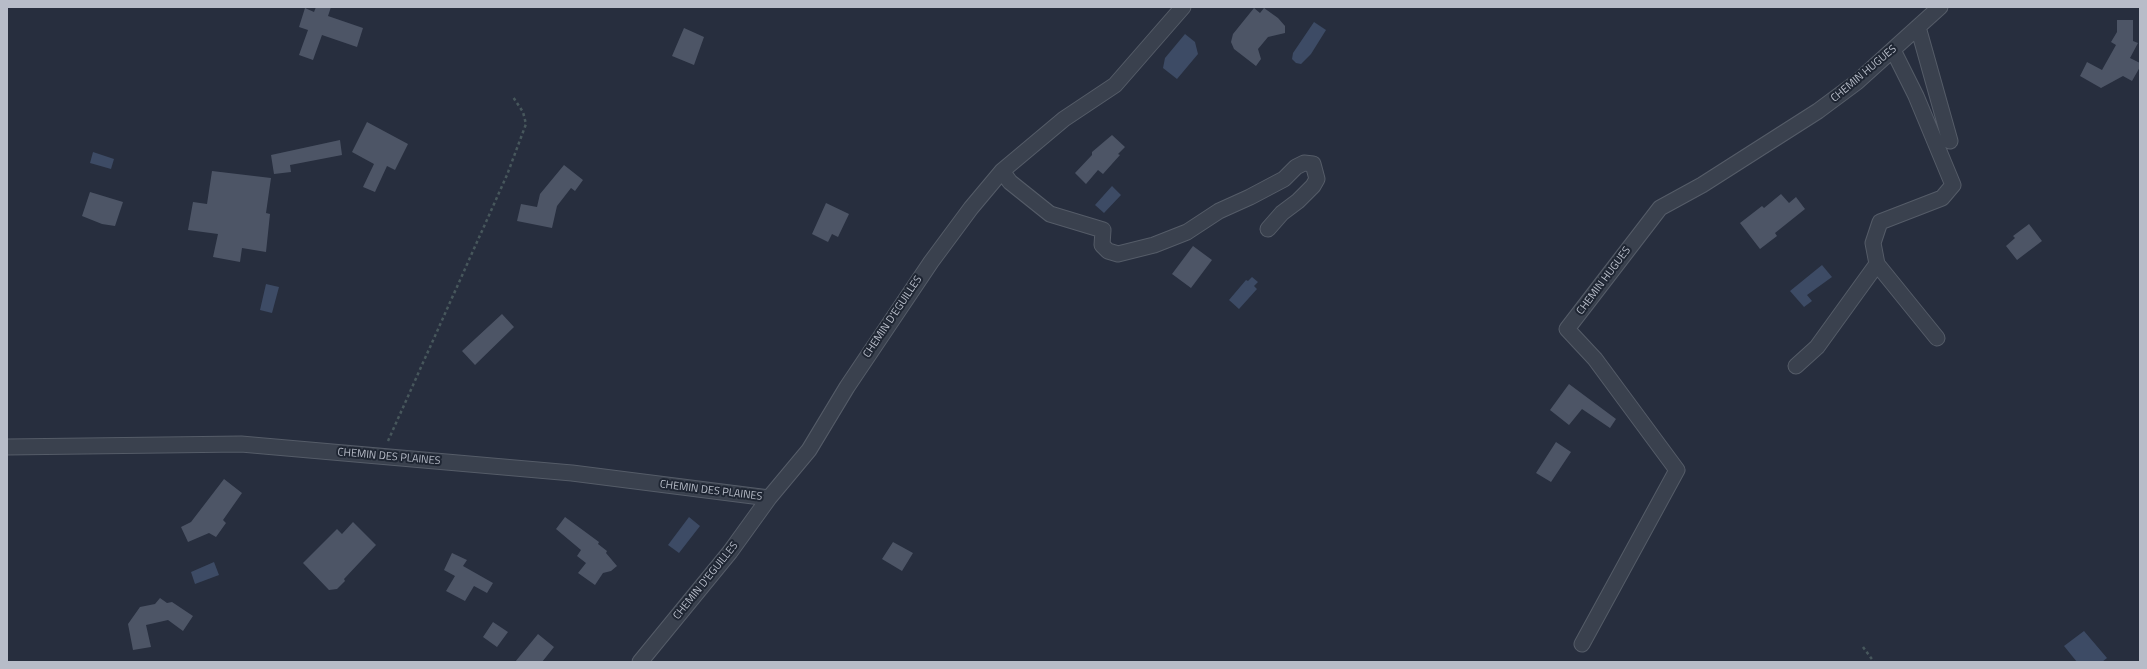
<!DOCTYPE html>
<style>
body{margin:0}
#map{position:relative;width:2147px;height:669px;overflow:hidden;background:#272e3e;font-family:"Titillium Web",sans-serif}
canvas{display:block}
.frame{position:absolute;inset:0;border:8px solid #b7bcc8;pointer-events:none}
</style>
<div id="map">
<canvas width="2147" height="669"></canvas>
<div class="frame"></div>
</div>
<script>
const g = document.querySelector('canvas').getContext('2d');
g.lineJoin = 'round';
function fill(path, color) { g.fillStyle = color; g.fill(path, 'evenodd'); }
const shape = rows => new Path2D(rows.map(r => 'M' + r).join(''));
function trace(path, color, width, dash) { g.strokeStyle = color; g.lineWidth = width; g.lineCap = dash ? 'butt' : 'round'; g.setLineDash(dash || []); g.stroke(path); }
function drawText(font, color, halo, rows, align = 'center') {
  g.font = font + ' "Titillium Web",sans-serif'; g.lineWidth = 4; g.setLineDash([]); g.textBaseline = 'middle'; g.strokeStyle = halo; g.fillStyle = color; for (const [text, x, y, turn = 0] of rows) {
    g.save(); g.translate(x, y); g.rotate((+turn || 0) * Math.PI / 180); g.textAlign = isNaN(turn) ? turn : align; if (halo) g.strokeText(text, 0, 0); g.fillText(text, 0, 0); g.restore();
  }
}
fill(shape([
 [1314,22,1326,30,1311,54,1301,64,1296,63,1292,59,1293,53],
 [1185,34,1195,42,1198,54,1177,79,1163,68,1165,58],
 [93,152,114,159,111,169,90,163],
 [1112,186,1121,195,1104,213,1095,205],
 [1822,265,1832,277,1807,295,1812,301,1804,307,1790,291],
 [1252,277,1258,282,1254,286,1257,289,1239,309,1229,300,1246,280,1248,281],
 [266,284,279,287,272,313,260,310],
 [689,517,700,526,679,553,668,545],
 [214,562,219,575,195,584,191,572],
 [2084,631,2107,658,2102,662,2077,662,2064,646]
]), '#3d4b65');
fill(shape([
 [316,7,331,7,328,16,363,28,357,47,322,35,313,60,299,55,308,30,299,27,305,8,314,12],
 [1254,8,1260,13,1264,8,1278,18,1285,26,1285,33,1268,37,1258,49,1261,59,1256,66,1234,49,1231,42,1233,34],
 [2117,20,2133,20,2133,41,2138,43,2130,58,2140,63,2140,67,2132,81,2123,76,2101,88,2080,76,2087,62,2102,70,2116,45,2111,42,2117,32],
 [684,28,704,37,694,65,672,56],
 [367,122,408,144,395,170,387,166,375,192,363,187,374,164,352,152],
 [1112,135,1125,147,1118,154,1120,155,1103,174,1098,170,1086,184,1075,173,1092,155,1092,152],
 [340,140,342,155,290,165,291,172,274,174,271,155],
 [564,165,583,180,575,191,571,188,557,206,552,228,517,221,521,204,537,207,540,194],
 [212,171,271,178,266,213,270,214,266,252,242,248,240,262,213,257,218,234,188,230,193,202,207,204],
 [90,192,123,202,115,226,102,224,82,216],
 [1781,194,1789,203,1796,197,1805,209,1775,233,1777,236,1760,249,1740,223,1762,206,1764,208],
 [826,203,849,214,838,237,832,234,828,242,812,234],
 [2029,224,2042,241,2017,260,2006,246,2015,238,2013,236],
 [1193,246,1212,260,1191,288,1172,274],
 [502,314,514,327,475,365,462,351],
 [1569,384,1616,419,1610,428,1582,409,1569,425,1550,410],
 [1556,442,1571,452,1551,482,1536,473],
 [224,479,242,493,223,520,226,523,216,537,209,533,188,542,181,527,191,522],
 [565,517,599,542,598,544,607,551,606,553,617,566,611,571,603,573,595,585,578,573,586,563,577,556,581,550,556,529],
 [353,522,376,545,344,579,345,581,337,589,329,590,303,563,337,529,342,534],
 [893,542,913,553,902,571,882,559],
 [452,553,467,560,463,566,493,583,487,593,474,586,465,601,446,591,455,576,444,570],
 [160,598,167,603,172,602,193,616,183,631,168,620,146,625,151,647,133,650,128,624,140,607,155,604],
 [493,622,508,632,497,647,483,637],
 [538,634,554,647,542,662,515,662]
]), '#4d5566');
const street = shape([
 [1918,27,1950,141],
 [1893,50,1916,96,1953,185,1942,198,1880,222,1873,243,1877,264,1937,338],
 [1002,171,1010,182,1050,214,1103,230,1102,245,1108,251,1118,254,1154,245,1187,232,1219,211,1250,197,1284,179,1296,167,1304,163,1313,164,1317,179,1313,186,1298,201,1282,213,1268,229],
 [1796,366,1817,347,1877,264],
 [7,447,241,444,572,473,769,498],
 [1582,644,1677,470,1595,359,1567,329,1660,208,1702,185,1818,111,1857,82,1940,7],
 [640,662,730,552,769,498,809,450,847,387,931,262,971,208,1002,171,1064,119,1115,85,1183,7]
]);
trace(street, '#555c68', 17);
trace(shape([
 [388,441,507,175,526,124,523,112,513,97],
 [1863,647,1874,662]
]), '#47575c', 2.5, [3, 3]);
trace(street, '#3a414e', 15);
drawText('11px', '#b7bcc8', '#1f2633', [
 ["CHEMIN HUGUES",1864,74,-40],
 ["CHEMIN HUGUES",1604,281,-53],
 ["CHEMIN D'EGUILLES",893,317,-56],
 ["CHEMIN DES PLAINES",389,457,5],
 ["CHEMIN DES PLAINES",711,491,7],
 ["CHEMIN D'EGUILLES",706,581,-51]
]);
</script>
